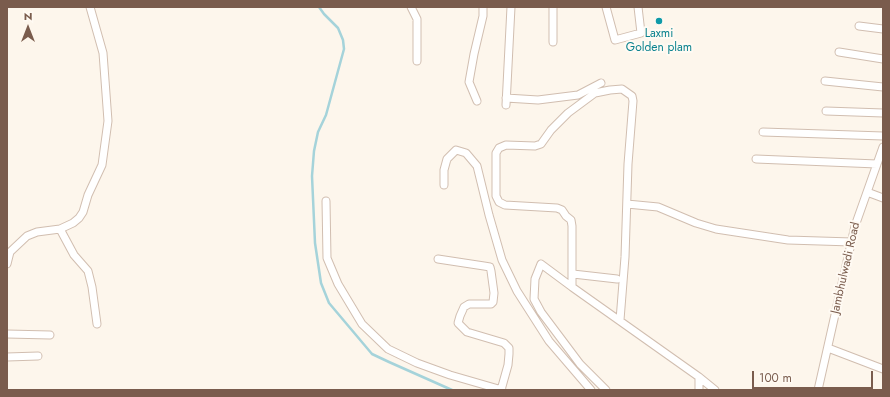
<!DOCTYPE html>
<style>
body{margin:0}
#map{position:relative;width:890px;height:397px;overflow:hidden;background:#fdf6ec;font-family:Jost,sans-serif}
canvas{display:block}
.frame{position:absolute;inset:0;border:8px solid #7a5c4d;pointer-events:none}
.north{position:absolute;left:8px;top:8px;width:40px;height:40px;-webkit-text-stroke:3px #fffaf3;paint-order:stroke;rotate:0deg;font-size:11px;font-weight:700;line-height:16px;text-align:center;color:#7a5c4d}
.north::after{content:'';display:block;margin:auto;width:14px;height:18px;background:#7a5c4d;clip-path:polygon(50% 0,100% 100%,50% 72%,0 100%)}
.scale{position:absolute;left:752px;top:371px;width:121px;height:18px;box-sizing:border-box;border:2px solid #7a5c4d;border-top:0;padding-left:5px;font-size:12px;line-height:14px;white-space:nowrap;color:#7a5c4d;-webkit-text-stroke:3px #fffaf3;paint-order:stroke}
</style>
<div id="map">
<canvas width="890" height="397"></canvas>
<div class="frame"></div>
<div class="north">N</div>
<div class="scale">100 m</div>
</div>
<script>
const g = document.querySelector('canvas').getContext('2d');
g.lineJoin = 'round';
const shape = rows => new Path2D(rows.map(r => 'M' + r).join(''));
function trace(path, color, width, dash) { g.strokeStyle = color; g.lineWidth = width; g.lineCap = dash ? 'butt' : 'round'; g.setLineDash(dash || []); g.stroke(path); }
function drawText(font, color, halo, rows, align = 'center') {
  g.font = font + ' Jost,sans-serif'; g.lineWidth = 4; g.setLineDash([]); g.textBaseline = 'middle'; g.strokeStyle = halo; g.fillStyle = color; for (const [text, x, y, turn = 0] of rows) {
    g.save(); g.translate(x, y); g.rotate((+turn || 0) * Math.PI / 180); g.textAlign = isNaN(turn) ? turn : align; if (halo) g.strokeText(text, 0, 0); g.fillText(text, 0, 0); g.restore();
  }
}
trace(shape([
 [319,7,324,14,338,28,343,40,344,49,326,115,318,132,314,151,312,176,315,243,321,283,329,303,372,354,389,362,452,390]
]), '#a5d3da', 2.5);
const minor = shape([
 [411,7,417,19,417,61],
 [553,7,553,42],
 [606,7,615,40,641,33,638,7],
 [859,26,883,29],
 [839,52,883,59],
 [825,81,883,87],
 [506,98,538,100,578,95,601,83],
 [477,101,469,82,474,54,483,16,483,7],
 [506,105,511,7],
 [826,111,883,113],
 [763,132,883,136],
 [756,159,877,164],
 [444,185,444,170,447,159,456,150,466,153,477,166,489,215,502,260,517,291,549,341,591,390],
 [867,192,883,198],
 [326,201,327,258,338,284,362,324,388,349,417,363,450,375,502,390],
 [627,204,658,207,696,223,716,229,788,240,852,242],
 [60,229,74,255,88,271,92,287,97,324],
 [438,259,484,266,490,267,491,271,494,293,493,302,491,304,469,304,464,307,460,316,458,323,467,332,504,343,509,348,509,354,508,365,501,390],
 [7,264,10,252,27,236,37,232,60,229,73,223,79,218,83,212,88,195,102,165,108,121,103,53,90,7],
 [573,274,617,279],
 [572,287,541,264,535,279,534,299,541,312,580,364,606,390],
 [620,320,625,257,628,164,633,101,632,96,622,89,610,90,595,93,568,113,551,130,541,144,535,146,506,145,499,148,496,153,496,196,499,202,505,205,557,208,562,210,566,216,571,220,572,226,572,287,699,377,715,390],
 [7,334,50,335],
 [828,348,883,369],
 [7,357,38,356],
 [699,390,699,377],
 [818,390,855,226,883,147]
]);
trace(minor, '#d1beb0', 9);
trace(minor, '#fff', 7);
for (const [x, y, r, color] of [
 [659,21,4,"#0f9aa8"]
]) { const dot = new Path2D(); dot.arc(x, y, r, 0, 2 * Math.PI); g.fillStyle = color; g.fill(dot); trace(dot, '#fffaf3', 1.5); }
drawText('12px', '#0d838f', '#fffaf3', [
 ["Laxmi",659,34],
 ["Golden plam",659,48]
]);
drawText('12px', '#7a5c4d', '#fffaf3', [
 ["Jambhulwadi Road",846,268,-77]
]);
</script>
